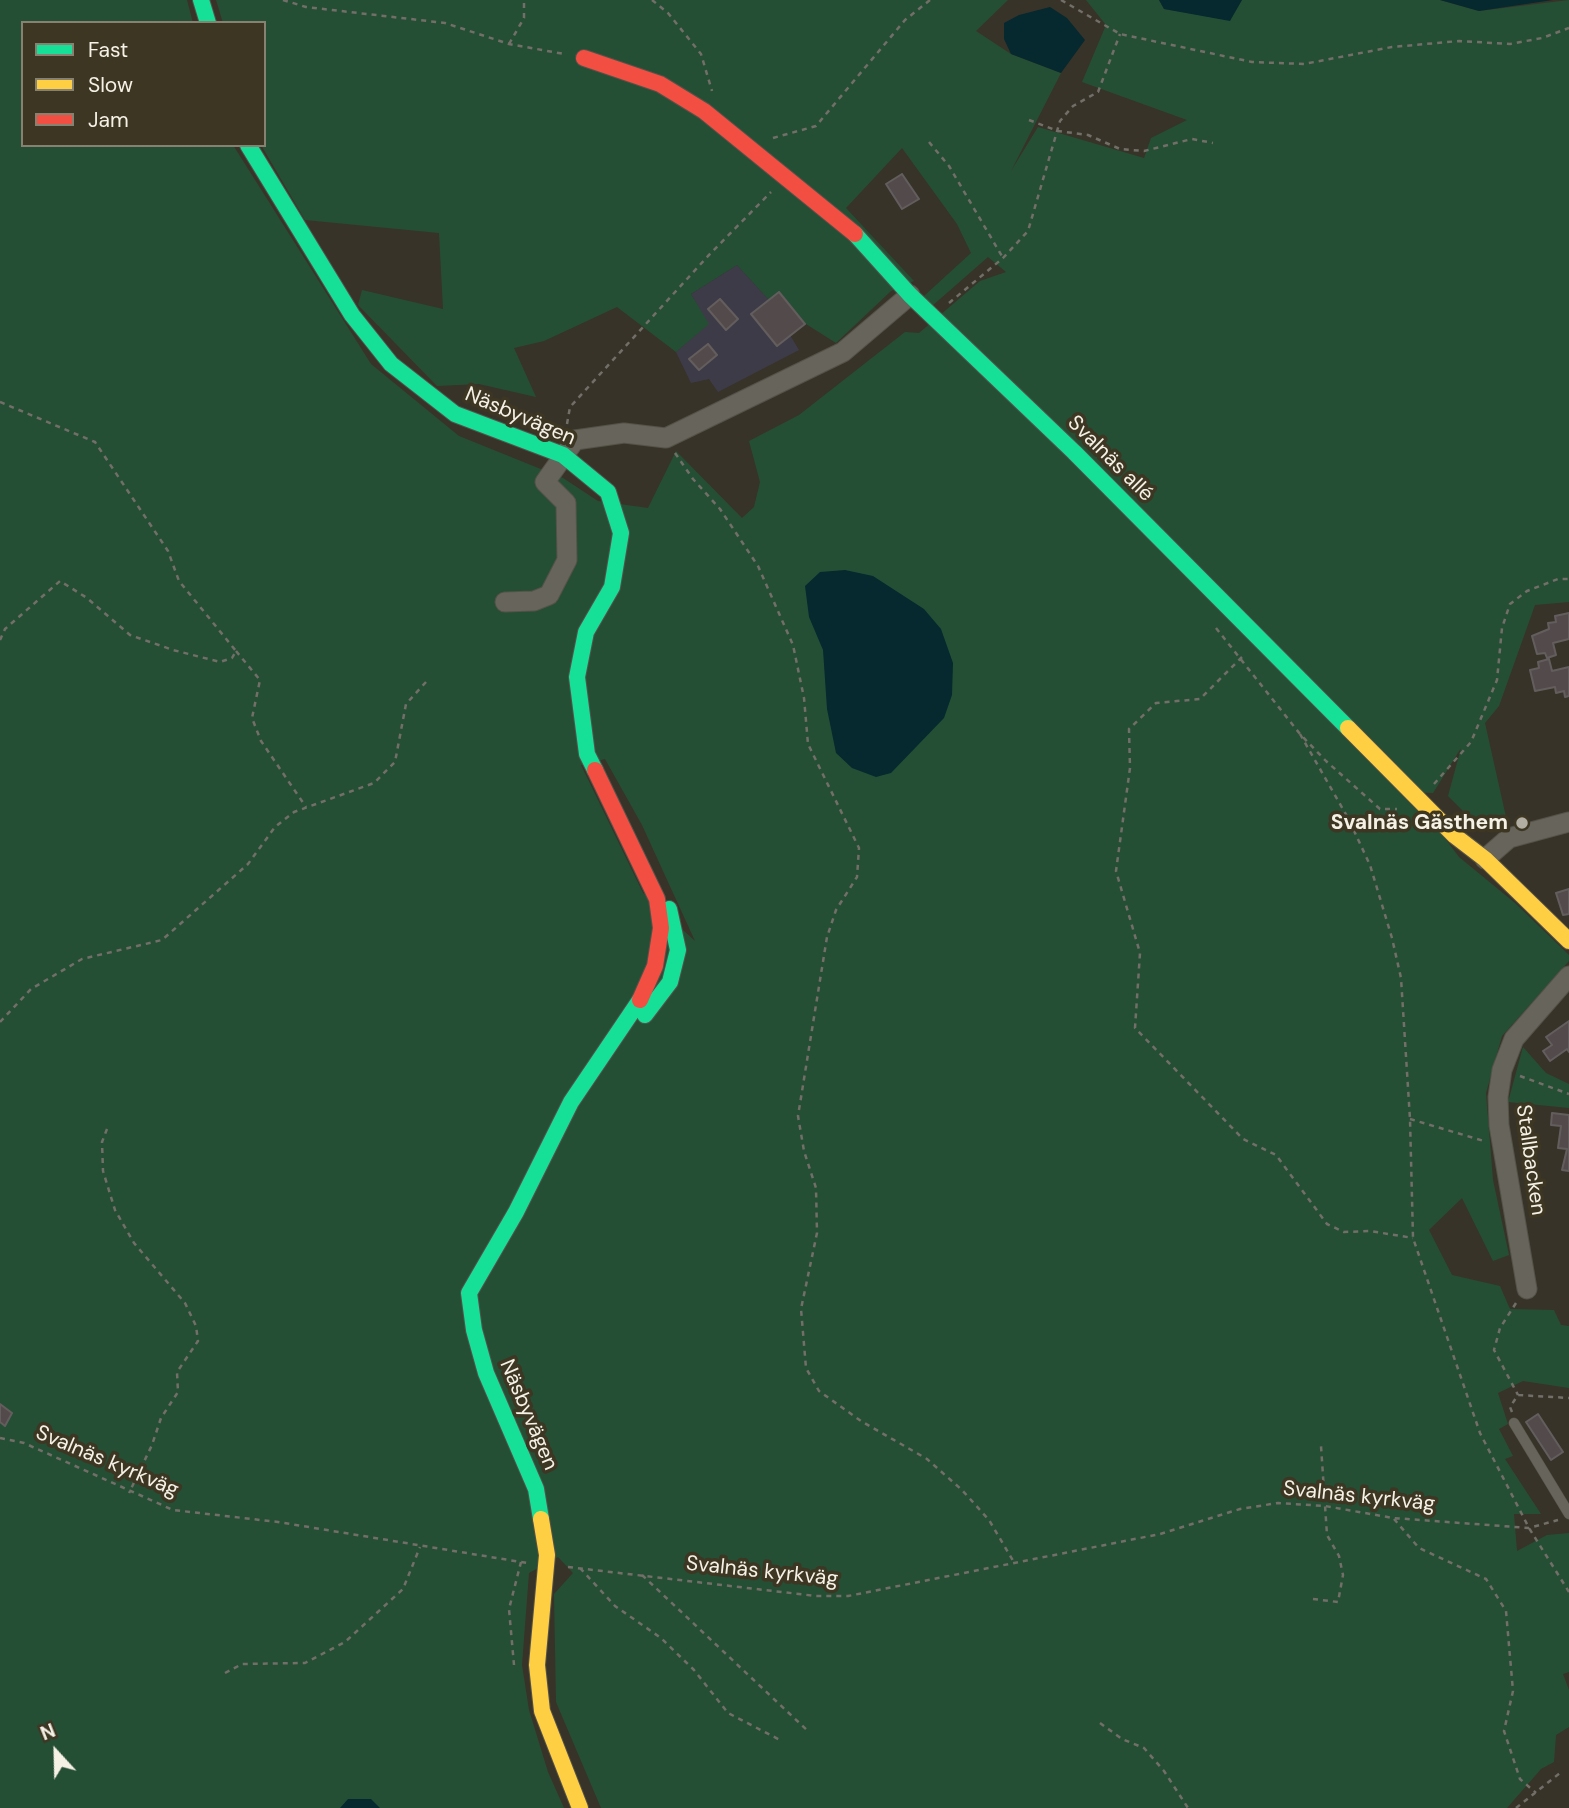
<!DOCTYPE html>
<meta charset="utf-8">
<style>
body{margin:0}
#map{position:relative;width:1569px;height:1808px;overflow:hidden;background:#373329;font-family:"DM Sans",sans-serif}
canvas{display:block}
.legend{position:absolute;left:21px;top:21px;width:245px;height:126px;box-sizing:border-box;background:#3d3623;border:2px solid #878171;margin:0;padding:9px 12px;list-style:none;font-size:21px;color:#f5f1e5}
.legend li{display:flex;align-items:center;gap:14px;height:35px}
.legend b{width:35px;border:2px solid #878171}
.north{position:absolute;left:21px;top:1717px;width:70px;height:70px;-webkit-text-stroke:5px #3d3623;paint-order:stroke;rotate:338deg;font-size:19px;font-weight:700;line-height:28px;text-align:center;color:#f5f1e5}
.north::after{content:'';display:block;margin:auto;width:24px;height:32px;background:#f5f1e5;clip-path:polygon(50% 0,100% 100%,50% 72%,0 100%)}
</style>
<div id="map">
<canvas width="1569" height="1808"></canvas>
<ul class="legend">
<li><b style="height:9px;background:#16e098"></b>Fast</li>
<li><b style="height:9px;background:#ffcf43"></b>Slow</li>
<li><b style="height:9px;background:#f24e42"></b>Jam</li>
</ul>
<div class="north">N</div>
</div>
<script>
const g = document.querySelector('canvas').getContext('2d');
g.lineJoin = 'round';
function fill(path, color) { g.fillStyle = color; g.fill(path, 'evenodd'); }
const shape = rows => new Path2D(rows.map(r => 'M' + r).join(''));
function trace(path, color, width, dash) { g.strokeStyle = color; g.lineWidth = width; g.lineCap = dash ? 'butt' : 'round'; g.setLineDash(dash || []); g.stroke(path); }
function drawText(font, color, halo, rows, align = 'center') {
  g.font = font + ' "DM Sans",sans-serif'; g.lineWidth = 7; g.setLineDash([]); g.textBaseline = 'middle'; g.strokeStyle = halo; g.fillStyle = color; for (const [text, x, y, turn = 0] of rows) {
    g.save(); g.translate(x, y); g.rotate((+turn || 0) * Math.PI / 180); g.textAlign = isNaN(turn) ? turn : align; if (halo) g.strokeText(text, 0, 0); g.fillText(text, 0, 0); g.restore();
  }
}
fill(shape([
 [737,265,769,300,779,292,805,324,790,335,799,350,718,392,709,379,691,383,676,352,708,324,691,294]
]), '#3e3b48');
fill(shape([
 [0,0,187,0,193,23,23,23,23,145,233,145,371,364,459,436,563,478,598,501,648,508,676,451,742,518,754,507,760,482,749,441,799,415,905,332,919,333,980,281,1006,272,988,257,932,306,924,296,971,253,957,224,902,148,846,208,914,281,891,291,836,343,806,324,780,292,769,300,737,265,691,294,709,324,676,352,617,307,544,341,514,348,536,397,479,384,437,386,358,305,362,290,443,309,439,233,305,220,261,145,264,145,264,23,223,23,216,0,1008,0,976,31,1011,54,1061,73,1011,171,1038,127,1144,158,1151,138,1187,120,1082,82,1106,25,1086,0,1159,0,1164,9,1229,20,1242,0,1440,0,1479,11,1569,0,1569,602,1535,605,1499,706,1485,723,1506,817,1470,818,1448,796,1461,748,1433,793,1410,792,1459,857,1515,903,1569,955,1569,961,1502,1036,1486,1093,1493,1180,1509,1255,1493,1261,1462,1198,1429,1230,1452,1275,1500,1286,1510,1309,1554,1310,1561,1325,1569,1326,1569,1388,1523,1381,1498,1393,1508,1424,1499,1429,1513,1456,1505,1459,1541,1514,1514,1514,1517,1551,1547,1535,1569,1533,1569,1672,1563,1674,1569,1690,1569,1727,1556,1735,1554,1762,1541,1769,1507,1808,601,1808,556,1702,554,1594,573,1573,558,1557,529,1573,522,1665,529,1710,548,1772,564,1808,0,1808],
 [605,759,642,825,695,941,643,893,581,765],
 [1523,1047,1546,1073,1569,1084,1569,1108,1508,1102]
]), '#254f35');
fill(shape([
 [1159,0,1242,0,1230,21,1164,9],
 [1440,0,1553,0,1479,11],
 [1050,7,1067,18,1085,40,1061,73,1011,54,1004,39,1004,23,1019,15],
 [845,570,873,576,924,609,941,629,953,663,952,695,944,718,891,773,876,777,852,768,836,753,827,709,823,650,809,617,805,586,820,572],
 [348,1799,371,1799,380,1808,340,1808]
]), '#05292e');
const building = shape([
 [902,174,919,199,902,209,886,184,902,174],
 [779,292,805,324,777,346,751,314,779,292],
 [720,299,738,319,726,330,708,309,720,299],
 [708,344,717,355,699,370,689,359,708,344],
 [1569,613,1569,639,1553,643,1556,655,1547,658,1545,653,1537,654,1532,636,1549,629,1548,623,1556,622,1555,616,1569,613],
 [1549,659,1552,671,1569,667,1569,696,1565,697,1564,691,1556,693,1555,687,1535,691,1530,670,1539,668,1538,662,1549,659],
 [1569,889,1569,914,1563,915,1556,893,1569,889],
 [1569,1021,1569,1052,1567,1049,1550,1061,1543,1051,1552,1045,1546,1037,1569,1021],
 [1552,1113,1569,1115,1569,1171,1562,1170,1567,1149,1558,1148,1561,1126,1551,1125,1552,1113],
 [0,1404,12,1413,5,1426,0,1422,0,1404],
 [1538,1414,1563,1452,1551,1460,1526,1422,1538,1414]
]);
fill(building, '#534a4c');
trace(building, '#635e5d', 2);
const lane = shape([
 [1514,1423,1569,1514]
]);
const street = shape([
 [505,602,534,601,549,595,567,560,566,503,545,482,575,440,624,433,666,438,843,352,910,295],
 [1485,859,1509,838,1569,822],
 [1527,1289,1499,1125,1498,1097,1502,1070,1514,1039,1569,976]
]);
const fast = shape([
 [201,0,208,23],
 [248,145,352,315,391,364,455,414,563,455,608,492,621,533,612,587,586,632,577,677,587,754,595,770],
 [855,234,910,295,1074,452,1348,728],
 [645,1015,670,982,678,950,669,909],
 [541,1519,536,1489,486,1373,474,1330,469,1293,516,1212,571,1102,640,1000]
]);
const slow = shape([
 [1348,728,1455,836,1485,859,1569,941],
 [541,1519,547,1555,537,1665,542,1711,580,1808]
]);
const jam = shape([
 [584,58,660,84,704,111,855,234],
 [595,770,657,899,661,928,655,966,640,1000]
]);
trace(lane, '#555249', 11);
trace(street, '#555249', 21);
trace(fast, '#555249', 18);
trace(slow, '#555249', 18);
trace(jam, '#555249', 18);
trace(shape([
 [283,0,306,7,445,23,509,44,564,54],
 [652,0,668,13,701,54,712,91],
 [1061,0,1120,34,1252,62,1304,64,1392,47,1459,41,1510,44,1542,38,1569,28],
 [509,44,524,18,524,0],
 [1029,120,1058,131,1088,135,1120,149,1144,151,1192,139,1213,143],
 [773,138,816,126,905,20,930,0],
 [929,142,949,166,1003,258],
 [949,303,1003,258,1028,231,1060,121,1073,106,1098,92,1120,34],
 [0,402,95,442,168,551,179,581,236,651,232,658,220,662,173,650,130,635,87,598,60,581,5,629,0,640],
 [567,424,570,407,708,256,771,192],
 [675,453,693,479,720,509,758,566,793,645,804,698,808,744,859,848,857,877,836,910,827,937,798,1116,804,1151,816,1188,817,1233,801,1309,806,1368,819,1391,861,1421,927,1459,962,1490,989,1520,1015,1564],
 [1216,628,1300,734,1326,761,1380,809,1397,809],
 [236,651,260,680,252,718,261,741,306,807],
 [1242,657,1200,699,1156,703,1129,729,1130,768,1116,871,1140,953,1135,1028,1243,1139,1276,1155,1327,1224,1344,1232,1370,1231,1413,1238],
 [1300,734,1348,818,1370,865,1392,938,1401,978,1410,1119,1413,1238,1480,1433,1529,1528,1569,1592],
 [1434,784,1471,742,1497,680,1502,628,1510,604,1527,591,1558,579,1569,579],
 [0,1022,31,989,82,959,162,940,248,864,275,827,294,812,374,783,395,762,406,704,426,682],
 [1520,1076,1569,1094],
 [1410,1119,1484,1141],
 [107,1129,102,1142,103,1171,115,1210,134,1243,185,1303,196,1326,198,1341,177,1372,178,1392,161,1418,152,1445,129,1493],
 [1516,1303,1500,1328,1494,1350,1518,1395],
 [1512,1412,1510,1407,1518,1395,1569,1398],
 [0,1438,24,1443,173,1510,278,1522,527,1563],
 [1394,1519,1419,1548,1486,1579,1506,1611,1513,1691,1504,1731,1520,1779,1536,1793],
 [568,1567,816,1596,848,1596,1160,1534,1240,1509,1278,1503,1325,1506,1393,1518,1529,1528,1558,1520],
 [580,1568,615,1606,661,1638,694,1670,728,1713,782,1741],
 [642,1575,809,1732],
 [1313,1599,1338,1602,1343,1575,1339,1556,1327,1535,1321,1446],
 [514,1665,509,1609,521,1562],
 [225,1673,242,1664,305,1663,345,1642,403,1589,420,1547],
 [1100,1723,1122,1739,1144,1748,1164,1771,1188,1808],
 [1516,1808,1560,1773]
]), '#726e68', 2.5, [5, 5]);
trace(lane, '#67645c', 10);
trace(street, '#67645c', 19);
trace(fast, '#16e098', 16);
trace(slow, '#ffcf43', 16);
trace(jam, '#f24e42', 16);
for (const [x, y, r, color] of [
 [1522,823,7,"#b2aea3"]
]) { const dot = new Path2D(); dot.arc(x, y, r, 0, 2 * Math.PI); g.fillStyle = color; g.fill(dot); trace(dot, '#3d3623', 2.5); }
drawText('21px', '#f5f1e5', '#3d3623', [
 ["Näsbyvägen",520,417,23],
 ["Svalnäs allé",1110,459,45],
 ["Stallbacken",1530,1160,82],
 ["Näsbyvägen",528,1415,67],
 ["Svalnäs kyrkväg",107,1462,23],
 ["Svalnäs kyrkväg",1359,1497,6],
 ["Svalnäs kyrkväg",762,1572,6]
]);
drawText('bold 21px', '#f5f1e5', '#3d3623', [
 ["Svalnäs Gästhem",1508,823]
], 'right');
</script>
